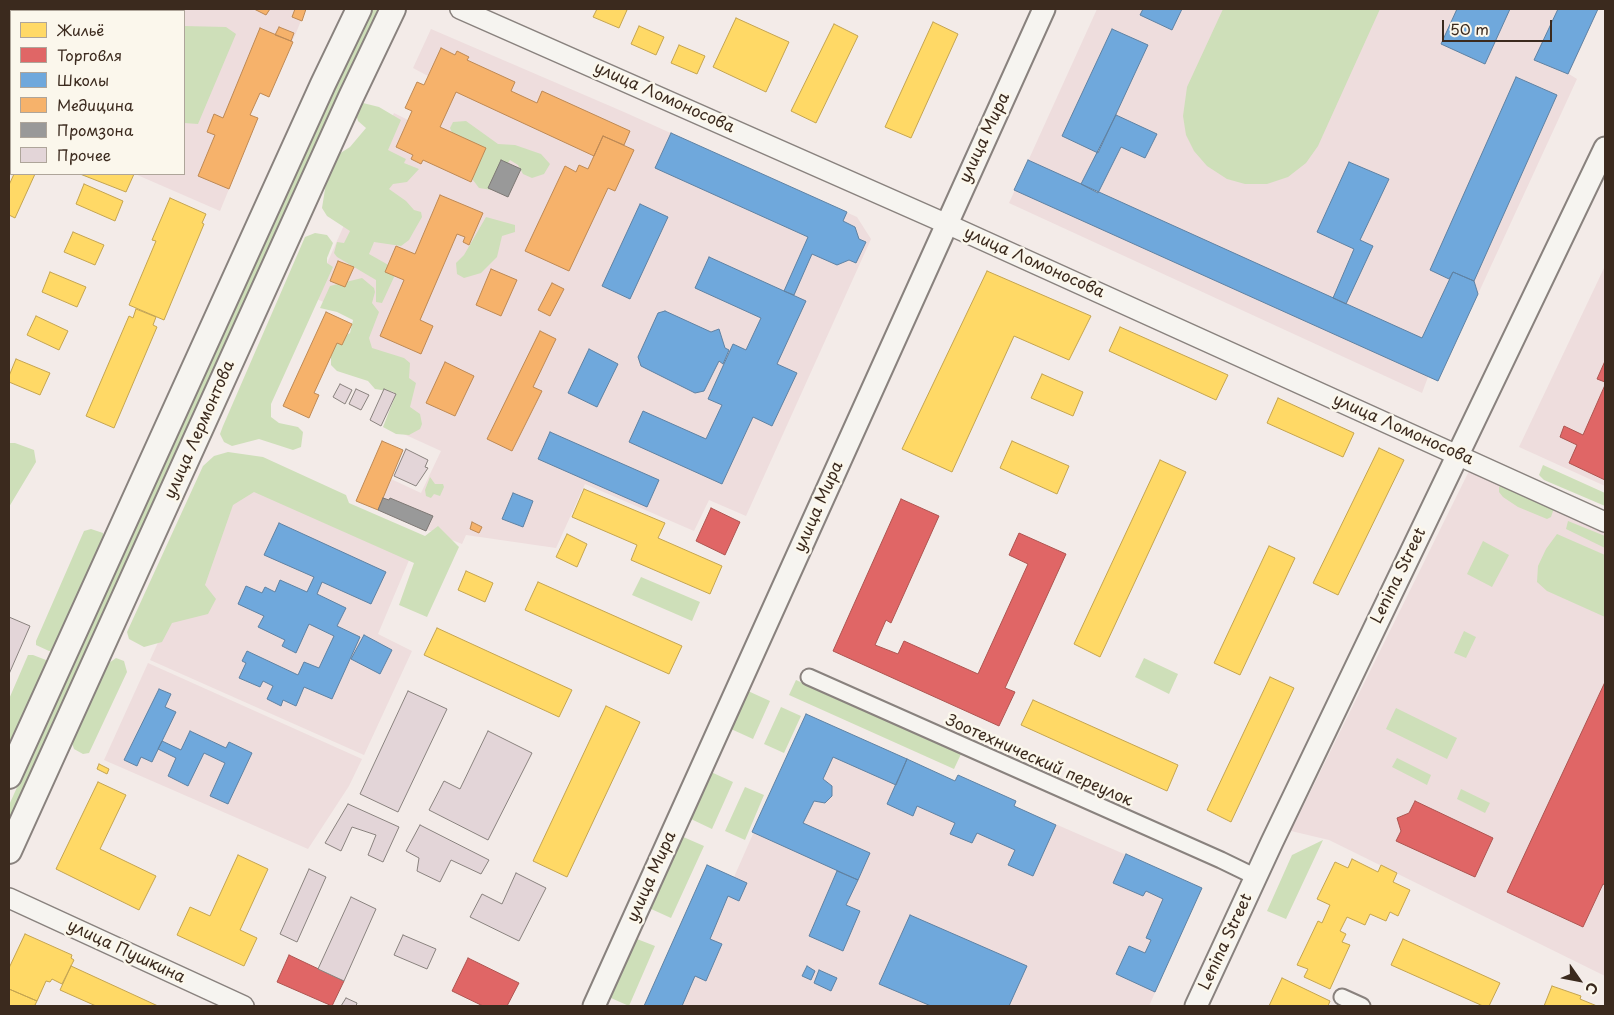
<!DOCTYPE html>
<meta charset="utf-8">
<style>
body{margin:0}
#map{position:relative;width:1614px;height:1015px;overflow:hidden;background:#f3ebe8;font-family:"Playpen Sans",sans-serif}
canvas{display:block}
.frame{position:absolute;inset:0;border:10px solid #3b2a1e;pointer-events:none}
.legend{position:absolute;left:10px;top:10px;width:175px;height:165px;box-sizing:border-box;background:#fbf7ec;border:1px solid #aea59a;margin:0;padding:6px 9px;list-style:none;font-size:15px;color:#3b2a1e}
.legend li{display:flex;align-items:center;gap:10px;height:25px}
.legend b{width:25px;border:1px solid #aea59a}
.north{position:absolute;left:1554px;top:955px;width:50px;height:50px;-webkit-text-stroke:4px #fbf7ec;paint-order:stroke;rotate:123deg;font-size:14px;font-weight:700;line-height:20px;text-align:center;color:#3b2a1e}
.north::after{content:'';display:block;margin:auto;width:18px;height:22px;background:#3b2a1e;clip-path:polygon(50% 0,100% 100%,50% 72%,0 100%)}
.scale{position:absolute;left:1442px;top:20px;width:110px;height:22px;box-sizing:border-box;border:2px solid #3b2a1e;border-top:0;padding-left:6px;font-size:15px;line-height:18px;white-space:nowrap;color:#3b2a1e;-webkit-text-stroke:4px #fbf7ec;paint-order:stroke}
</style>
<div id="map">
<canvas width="1614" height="1015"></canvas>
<div class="frame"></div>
<ul class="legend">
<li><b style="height:14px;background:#ffd966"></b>Жильё</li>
<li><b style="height:14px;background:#e06666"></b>Торговля</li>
<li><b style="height:14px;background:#6fa8dc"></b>Школы</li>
<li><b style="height:14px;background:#f6b26b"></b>Медицина</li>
<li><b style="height:14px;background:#999"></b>Промзона</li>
<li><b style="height:14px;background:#e3d5d8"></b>Прочее</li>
</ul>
<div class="north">С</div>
<div class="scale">50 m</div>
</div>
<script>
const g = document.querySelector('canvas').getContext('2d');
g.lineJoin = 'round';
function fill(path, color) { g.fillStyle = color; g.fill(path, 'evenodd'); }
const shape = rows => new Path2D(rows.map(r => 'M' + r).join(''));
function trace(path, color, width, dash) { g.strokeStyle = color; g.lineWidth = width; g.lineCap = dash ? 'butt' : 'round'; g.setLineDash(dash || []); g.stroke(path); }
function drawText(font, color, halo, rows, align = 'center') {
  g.font = font + ' "Playpen Sans",sans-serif'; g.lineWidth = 5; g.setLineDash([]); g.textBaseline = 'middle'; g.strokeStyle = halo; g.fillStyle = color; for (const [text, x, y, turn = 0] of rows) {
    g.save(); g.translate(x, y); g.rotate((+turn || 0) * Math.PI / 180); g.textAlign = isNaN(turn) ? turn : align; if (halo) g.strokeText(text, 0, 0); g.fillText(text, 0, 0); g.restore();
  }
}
fill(shape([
 [9,9,306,9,269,97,259,93,250,115,258,118,220,211,135,174,184,174,184,11,11,11,11,129,9,128],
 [1097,9,1598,9,1569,74,1577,79,1438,381,1428,377,1422,393,1009,203],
 [431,29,624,112,857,217,871,239,746,516,709,500,694,531,585,484,556,548,466,535,462,544,378,510,391,479,421,493,441,451,386,426,399,392,355,361,367,321,312,297,394,113,408,120,412,111,405,108,417,82,424,85,428,76,413,68],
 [1605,266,1605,486,1519,447],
 [239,467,415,546,378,634,412,651,364,755,150,660],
 [1470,469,1605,525,1605,976,1329,840,1291,831],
 [148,663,362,759,349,786,308,849,104,760],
 [806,714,955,781,958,775,1016,801,1014,806,1202,888,1149,1006,644,1006,707,865,734,877]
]), '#edd');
fill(shape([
 [373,9,380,9,340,92,9,822,9,805,334,89],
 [1223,9,1380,9,1318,146,1306,163,1288,177,1267,184,1245,184,1227,179,1207,166,1194,151,1186,135,1183,116,1187,87],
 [184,26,226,27,236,34,198,124,184,123],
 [363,103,379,107,401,120,388,150,406,159,404,163,419,169,407,182,393,184,389,189,406,201,414,210,421,212,422,217,414,231,409,240,401,246,374,242,369,254,392,267,395,275,382,303,376,302,376,280,337,257,334,253,337,242,344,243,350,231,327,216,322,208,326,183,339,154,350,147,366,128,358,121,355,110],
 [466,121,498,144,515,145,541,154,550,164,544,174,532,178,523,174,518,165,510,160,494,184,492,190,479,188,470,176,450,128,453,122],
 [486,217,515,225,515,232,502,236,497,257,481,273,464,278,457,274,456,263,464,255],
 [315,233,327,235,333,243,327,258,327,263,333,267,271,404,271,417,279,423,298,427,303,432,301,447,293,450,259,439,232,446,224,442,220,434,223,426,305,237],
 [362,278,374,288,375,292,372,303,379,312,369,338,372,348,404,358,410,363,409,378,416,383,410,407,420,414,422,424,420,429,409,435,396,434,383,427,394,399,394,392,375,389,368,381,337,371,331,365,331,343,350,333,353,320,337,312,320,308,330,286],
 [9,443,15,443,34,450,36,462,9,507],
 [228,452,263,457,346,495,349,503,425,536,438,526,459,547,427,617,399,605,414,563,254,492,233,505,205,585,216,599,208,614,172,623,162,642,144,647,129,639,127,632,203,466,214,456],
 [1543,465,1605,493,1605,506,1544,480,1539,475],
 [430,477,435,484,443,484,444,487,440,496,434,494,431,498,426,496,425,490],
 [1505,484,1554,508,1551,517,1547,519,1518,507,1503,497,1499,492,1499,487],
 [1568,521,1605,536,1605,548,1566,529],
 [91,529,103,533,104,542,56,650,49,651,36,645,36,641,84,531],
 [1557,534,1605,555,1605,617,1547,591,1537,582,1538,566,1546,549],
 [1483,541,1509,555,1492,587,1467,574],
 [641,577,700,602,692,621,632,595],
 [1464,631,1476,637,1466,658,1454,653],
 [28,655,33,655,46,660,49,665,9,753,9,699],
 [116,658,124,661,127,672,89,753,83,754,74,749,72,743,109,663],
 [1144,658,1178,674,1169,694,1135,677],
 [796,680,961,754,954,769,789,695],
 [748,691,770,701,753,739,731,729],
 [781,707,801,716,784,753,764,744],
 [1396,708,1457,738,1447,759,1386,729],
 [1397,758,1431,775,1427,785,1392,767],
 [711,772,733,782,712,829,691,819],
 [745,787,764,795,745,840,725,831],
 [1461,789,1490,803,1485,813,1457,799],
 [681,836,704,846,671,918,649,908],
 [1323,840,1286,919,1267,911,1292,855],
 [637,939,655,946,629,1006,611,998]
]), '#cedfb9');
const homes = shape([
 [597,9,624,9,627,10,619,28,593,17,597,9],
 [736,18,789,42,766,92,713,67,736,18],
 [933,22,958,34,911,138,885,127,933,22],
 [834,24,858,36,816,123,791,111,834,24],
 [639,26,664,37,656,55,631,44,639,26],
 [679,45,705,56,697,74,671,63,679,45],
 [14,174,35,174,15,218,9,215,9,185,14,174],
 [80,174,134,174,126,192,80,174],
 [84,184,123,201,115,221,76,204,84,184],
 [170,198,206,214,202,223,204,224,164,320,129,305,156,241,152,240,170,198],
 [73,232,104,245,95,265,64,252,73,232],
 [987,271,1091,316,1069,360,1014,336,952,472,902,449,987,271],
 [50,272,86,287,77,307,42,292,50,272],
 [136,309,156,317,153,325,157,327,114,428,86,416,129,316,133,318,136,309],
 [36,316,68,331,59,350,27,335,36,316],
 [1120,327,1228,375,1216,400,1109,351,1120,327],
 [16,359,50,373,40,395,9,382,9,376,16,359],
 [1042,374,1083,392,1073,416,1031,398,1042,374],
 [1278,398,1354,433,1343,457,1267,423,1278,398],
 [1012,441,1069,466,1057,494,1000,468,1012,441],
 [1379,448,1404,460,1338,595,1313,583,1379,448],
 [1160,460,1186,472,1100,657,1074,644,1160,460],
 [584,489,665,523,658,538,722,566,710,594,631,560,637,545,572,517,584,489],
 [567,534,587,544,577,567,556,557,567,534],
 [1269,546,1295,558,1240,675,1214,663,1269,546],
 [466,571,493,583,485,602,458,590,466,571],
 [538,582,682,646,669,674,525,610,538,582],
 [437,628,572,690,559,717,424,655,437,628],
 [1270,677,1294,688,1231,822,1207,810,1270,677],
 [1033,700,1178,765,1167,791,1021,725,1033,700],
 [606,706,640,722,567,877,533,861,606,706],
 [99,764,109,769,107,774,97,769,99,764],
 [98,782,126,795,100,849,156,876,139,910,56,869,98,782],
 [238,855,268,869,240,930,257,938,244,966,177,935,190,907,210,916,238,855],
 [1352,859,1378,872,1381,865,1397,873,1393,882,1410,890,1398,916,1390,912,1386,921,1370,914,1365,925,1347,917,1340,931,1346,934,1342,942,1350,945,1330,989,1304,977,1308,969,1297,965,1318,921,1322,923,1330,905,1317,899,1335,862,1348,868,1352,859],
 [25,934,72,955,71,958,74,960,62,984,52,979,50,982,46,981,37,1001,9,989,9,968,25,934],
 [1403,939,1500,983,1489,1006,1483,1006,1391,965,1403,939],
 [71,966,158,1006,96,1006,60,990,71,966],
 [1282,978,1330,1001,1328,1006,1269,1006,1282,978],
 [1552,986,1581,996,1580,999,1597,1006,1544,1006,1552,986],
 [9,989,37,1001,35,1005,37,1006,9,1006,9,989]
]);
fill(homes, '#ffd966');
trace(homes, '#c4a450', 1);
const shops = shape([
 [1605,361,1605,382,1597,379,1605,361],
 [1605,385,1605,480,1569,463,1577,445,1560,437,1564,426,1583,435,1605,385],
 [901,499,939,516,891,623,886,620,875,645,898,654,904,641,978,674,1028,564,1009,555,1019,533,1066,554,1005,688,1015,692,999,726,833,651,901,499],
 [711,508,740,522,725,555,696,541,711,508],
 [1605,682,1605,885,1603,884,1583,927,1507,892,1605,682],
 [1415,801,1493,838,1475,877,1396,841,1401,831,1397,818,1409,813,1415,801],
 [289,955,344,981,332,1006,277,982,289,955],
 [468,958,519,983,507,1006,483,1006,452,991,468,958]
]);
fill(shops, '#e06666');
trace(shops, '#ae5450', 1);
const schools = shape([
 [1143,9,1182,9,1172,30,1140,15,1143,9],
 [1457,9,1510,9,1485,64,1441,44,1457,9],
 [1558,9,1598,9,1568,74,1534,60,1558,9],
 [1112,29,1148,45,1098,153,1062,136,1112,29],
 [1516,77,1557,95,1474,281,1453,272,1449,279,1430,270,1516,77],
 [1116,115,1157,134,1145,158,1121,147,1098,193,1081,184,1116,115],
 [671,133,847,212,843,221,855,227,859,239,866,242,856,263,849,260,837,265,812,254,794,295,784,291,808,237,655,168,671,133],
 [1028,160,1422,338,1453,272,1474,281,1478,294,1438,381,1014,190,1028,160],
 [1349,162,1389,179,1360,240,1373,246,1346,304,1333,298,1354,249,1317,232,1349,162],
 [640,204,668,217,630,299,602,286,640,204],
 [709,257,806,301,777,364,797,373,772,426,753,417,722,484,629,442,643,411,706,439,722,405,708,399,733,344,746,350,761,318,695,288,709,257],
 [665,311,711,332,719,329,725,348,729,350,723,364,719,361,704,391,695,393,641,366,638,357,658,313,665,311],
 [589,349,618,364,597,407,568,393,589,349],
 [550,432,659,480,647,507,538,459,550,432],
 [513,493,533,501,523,527,502,519,513,493],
 [279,523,386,572,371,604,322,582,317,594,346,608,337,626,360,637,332,699,304,687,296,706,283,700,281,706,267,699,273,686,263,681,260,687,239,678,246,663,242,661,247,651,298,675,304,662,319,668,334,636,309,624,296,653,282,646,285,640,258,627,264,616,238,604,246,586,262,593,265,587,275,592,280,580,307,592,314,577,264,555,279,523],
 [364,635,392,650,380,674,351,659,364,635],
 [159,689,171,694,165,707,176,712,152,762,141,757,137,766,124,760,159,689],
 [806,714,907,759,896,785,833,757,823,779,832,786,832,796,825,803,814,801,803,823,870,853,858,880,752,832,806,714],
 [190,731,226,748,229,742,252,753,228,804,210,796,225,763,204,753,188,786,168,776,176,758,158,749,162,741,181,750,190,731],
 [907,759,955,781,958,775,1016,801,1014,806,1056,825,1033,876,1008,865,1015,850,977,833,972,843,950,834,955,823,917,806,913,816,887,804,907,759],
 [1126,854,1202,888,1155,992,1116,974,1129,946,1145,953,1151,940,1146,938,1163,899,1146,891,1143,896,1113,883,1126,854],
 [707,865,747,883,739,901,728,896,710,939,722,944,706,981,695,976,682,1006,644,1006,707,865],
 [837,871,858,880,846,905,860,911,843,951,809,936,837,871],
 [910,915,1027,966,1009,1006,931,1006,879,984,910,915],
 [807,966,815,971,811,980,802,976,807,966],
 [819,970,837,978,831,991,814,983,819,970]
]);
fill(schools, '#6fa8dc');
trace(schools, '#5f82a3', 1);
const health = shape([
 [11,9,63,9,62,11,16,11,11,9],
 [254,9,270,9,266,15,254,9],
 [295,9,306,9,302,21,292,17,295,9],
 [279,27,294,33,291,41,275,35,279,27],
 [260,28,293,42,269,97,260,93,250,115,258,118,229,189,198,176,215,135,207,132,214,114,223,118,260,28],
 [441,48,455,55,457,51,469,57,467,60,515,82,511,91,537,103,542,91,630,131,624,145,603,136,594,156,456,92,440,127,486,148,471,182,423,160,421,164,411,159,413,155,396,147,412,111,405,108,417,82,424,85,441,48],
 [11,54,11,83,9,82,9,60,11,54],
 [603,136,634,150,615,191,608,188,569,271,525,251,565,166,576,172,579,165,588,169,603,136],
 [440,195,483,213,469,245,463,242,465,237,457,234,420,320,433,326,421,354,380,336,404,280,385,272,396,246,415,254,440,195],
 [338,261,354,267,345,287,330,281,338,261],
 [491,269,517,280,501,316,476,305,491,269],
 [552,283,564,289,550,316,538,310,552,283],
 [326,312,352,324,342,345,337,343,314,393,319,395,309,418,283,406,326,312],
 [540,331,556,339,533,387,542,391,512,451,487,439,540,331],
 [445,362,474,376,455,416,426,403,445,362],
 [382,441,403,450,378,510,356,501,382,441],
 [472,522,482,527,479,533,470,529,472,522]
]);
fill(health, '#f6b26b');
trace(health, '#be8954', 1);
const industry = shape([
 [501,160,521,169,508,197,488,188,501,160],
 [383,498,389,500,390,498,433,516,426,531,378,510,383,498]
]);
fill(industry, '#999');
trace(industry, '#7d7874', 1);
const building = shape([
 [340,384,352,390,345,404,333,397,340,384],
 [356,389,369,395,361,410,349,404,356,389],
 [384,389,396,394,381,426,370,420,384,389],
 [406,449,428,460,425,467,428,468,416,486,394,476,406,449],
 [9,617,30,626,9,674,9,617],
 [408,691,447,709,398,812,360,794,408,691],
 [488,731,532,753,488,840,429,810,444,781,460,789,488,731],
 [348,804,399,827,383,862,368,855,376,835,352,827,341,851,325,843,348,804],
 [420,825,489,860,481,874,451,860,440,882,417,871,419,858,406,851,420,825],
 [309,869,326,877,297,942,280,934,309,869],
 [516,873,546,888,519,941,470,917,482,894,502,904,516,873],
 [351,897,376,909,344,981,318,969,351,897],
 [403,935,436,949,427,969,394,955,403,935],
 [346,998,357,1003,356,1006,341,1006,346,998]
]);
fill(building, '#e3d5d8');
trace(building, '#89827e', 1);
const minor = shape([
 [809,677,1221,860,1256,877],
 [1342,997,1362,1006]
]);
const tertiary = shape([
 [460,9,947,224,1605,522],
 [9,898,244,1006]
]);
const secondary = shape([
 [594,1006,1044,9],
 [1196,1006,1272,842,1605,148]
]);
const primary = shape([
 [9,776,323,84,359,9],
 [9,851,351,97,393,9]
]);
trace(minor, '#89827e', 19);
trace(tertiary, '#89827e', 22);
trace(secondary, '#89827e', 25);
trace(primary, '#89827e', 28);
trace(minor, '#f6f4f0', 15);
trace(tertiary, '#f6f4f0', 19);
trace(secondary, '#f6f4f0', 21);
trace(primary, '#f6f4f0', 24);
drawText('16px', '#3b2a1e', '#fbf7ec', [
 ["улица Ломоносова",664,98,24],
 ["улица Мира",985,138,-65],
 ["улица Ломоносова",1034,263,24],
 ["улица Лермонтова",200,430,-66],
 ["улица Ломоносова",1403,430,24],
 ["улица Мира",819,507,-66],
 ["Lenina Street",1399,576,-64],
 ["Зоотехнический переулок",1039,761,24],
 ["улица Мира",652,877,-66],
 ["Lenina Street",1226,942,-65],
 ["улица Пушкина",126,952,25]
]);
</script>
